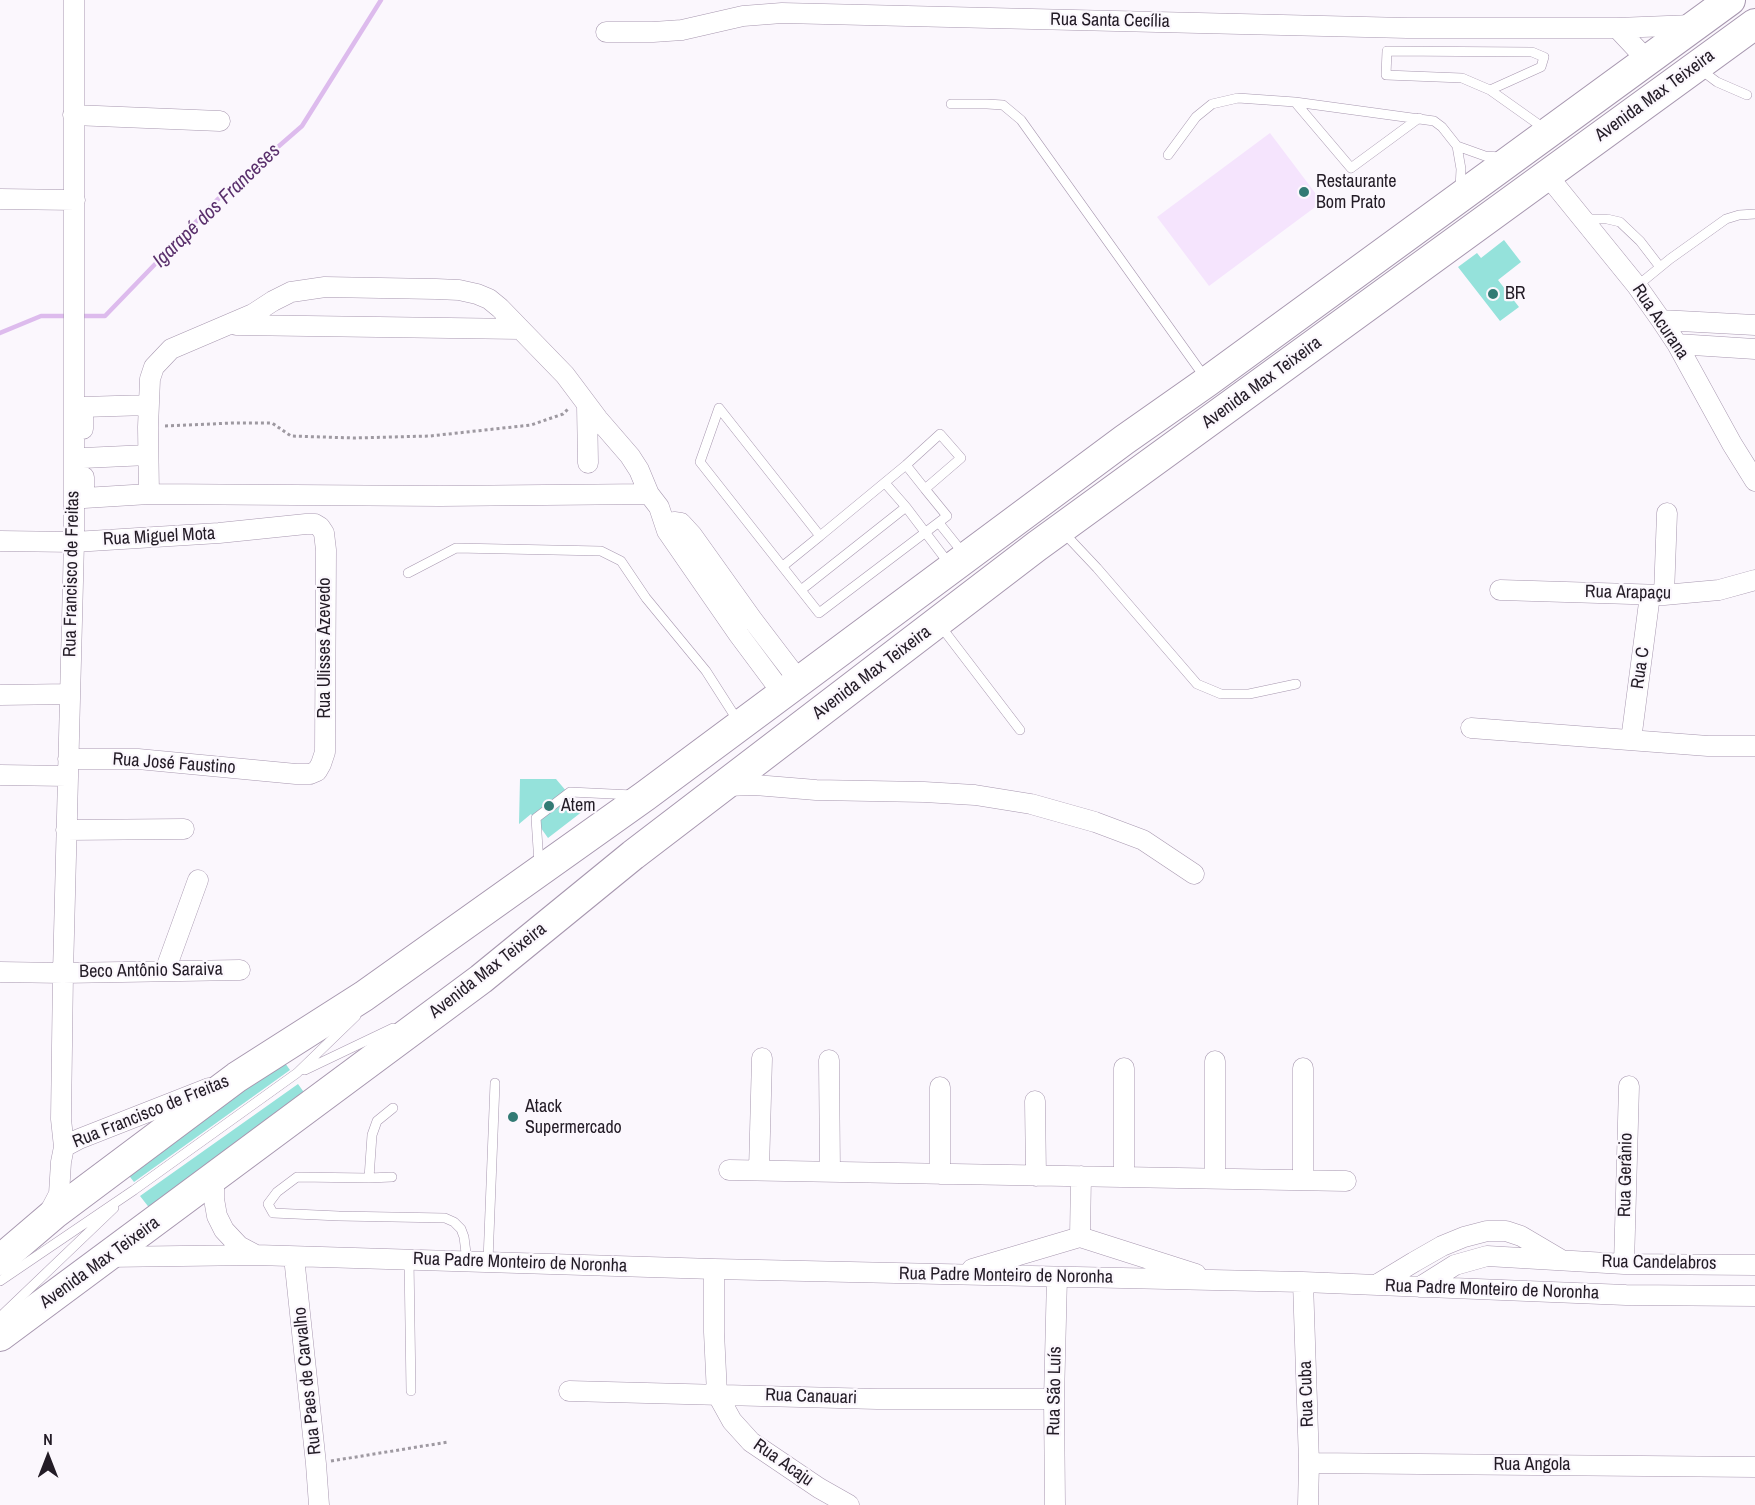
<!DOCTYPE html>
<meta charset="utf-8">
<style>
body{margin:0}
#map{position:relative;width:1755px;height:1505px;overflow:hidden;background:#fbf7fd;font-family:"Archivo Narrow",sans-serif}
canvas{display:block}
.north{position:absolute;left:18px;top:1427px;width:60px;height:60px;-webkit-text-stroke:4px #fbf7fd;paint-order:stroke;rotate:0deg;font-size:16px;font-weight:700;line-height:24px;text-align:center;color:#231c26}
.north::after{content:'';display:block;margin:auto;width:21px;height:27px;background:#231c26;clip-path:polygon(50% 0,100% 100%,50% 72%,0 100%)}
</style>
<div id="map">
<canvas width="1755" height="1505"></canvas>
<div class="north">N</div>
</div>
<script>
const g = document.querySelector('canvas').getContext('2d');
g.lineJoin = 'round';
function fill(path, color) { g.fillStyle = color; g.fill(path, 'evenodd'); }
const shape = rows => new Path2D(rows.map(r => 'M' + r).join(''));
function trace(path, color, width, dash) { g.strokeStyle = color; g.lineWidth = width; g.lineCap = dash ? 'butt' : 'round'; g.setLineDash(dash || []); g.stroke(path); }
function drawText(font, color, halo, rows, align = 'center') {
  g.font = font + ' "Archivo Narrow",sans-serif'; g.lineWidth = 4.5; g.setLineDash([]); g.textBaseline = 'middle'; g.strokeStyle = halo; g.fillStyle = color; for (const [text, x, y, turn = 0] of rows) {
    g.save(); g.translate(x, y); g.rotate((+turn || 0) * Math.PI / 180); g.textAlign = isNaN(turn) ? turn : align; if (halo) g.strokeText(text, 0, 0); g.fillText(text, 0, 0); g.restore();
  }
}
fill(shape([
 [1270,133,1322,202,1209,286,1157,217]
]), '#f5e4fd');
trace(shape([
 [80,316,105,316,217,200,302,126,381,0],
 [0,333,41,316,69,316]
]), '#ddbbed', 4.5);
fill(shape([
 [1504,240,1521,262,1498,280,1519,307,1500,321,1458,267,1477,253,1481,258],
 [520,779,556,779,583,811,548,838,531,814,519,824],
 [280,1056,290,1070,134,1182,123,1168],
 [298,1084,308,1098,151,1210,140,1196]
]), '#95e2db');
const service = shape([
 [1701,70,1717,82,1747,95],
 [1490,90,1541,67,1544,57,1532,52,1387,51,1386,75,1462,78,1490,90,1545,129],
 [1295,102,1351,168,1419,118],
 [951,104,987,104,1003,105,1021,120,1206,379],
 [1457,146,1485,156,1501,157],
 [1168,155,1196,117,1212,104,1238,98,1295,102,1434,121,1442,127,1457,146,1461,169,1460,189],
 [1584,219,1607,219,1620,222,1640,241,1660,267],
 [1637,286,1670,259,1726,219,1739,215,1755,214],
 [719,408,820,536,906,465,940,434,961,458,925,489,947,516,819,613,700,462,719,408],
 [906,465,925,489],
 [906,507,950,565],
 [939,523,963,553],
 [1064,533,1097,568,1197,684,1221,694,1249,694,1296,684],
 [783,566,820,536],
 [408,573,456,548,601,551,621,561,646,598,706,671,738,721],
 [801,590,906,507,885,483],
 [939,624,1020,730],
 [539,864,536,818,570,792,633,795],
 [305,1070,393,1028],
 [393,1108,377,1121,372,1135,369,1178,297,1177,277,1192,268,1204,273,1213,339,1216,445,1218,454,1222,461,1229,464,1237,467,1261],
 [369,1178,392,1177],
 [409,1259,411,1391],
 [488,1261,495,1083],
 [0,1281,134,1190,297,1073,356,1016],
 [0,1317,114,1208]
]);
const minor = shape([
 [1617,28,1648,61],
 [606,32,653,32,682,30,743,16,782,13,1407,28,1617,28,1693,25],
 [73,115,220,121],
 [1547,175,1637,286,1661,320,1677,344,1732,444,1755,481],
 [0,199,75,200],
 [1661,320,1755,325],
 [236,325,520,329],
 [1677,344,1755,349],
 [587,405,588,463],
 [83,429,83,407,148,405],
 [83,458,148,455],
 [84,477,84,498,149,494],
 [649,494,440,496,149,494,148,427,150,379,154,367,171,349,253,314,273,301,291,292,325,287,436,289,459,290,477,294,489,299,500,308,565,375,598,419,630,456,639,470,649,494,659,507,667,531,739,635,783,694],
 [667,531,669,525,674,522,681,523,692,535,752,619,800,682],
 [0,541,74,542,219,533,306,524,315,524,320,527,324,533,326,550,325,752,321,764,317,771,310,774,296,774,138,759,68,759],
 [1500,590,1664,595,1719,590,1755,580],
 [1664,595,1667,513],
 [0,695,70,694],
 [1471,728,1708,746,1755,746],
 [1631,740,1650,595],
 [0,775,67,776],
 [724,786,755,785,816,790,924,792,975,795,1031,804,1095,822,1143,840,1194,874],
 [66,830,184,829],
 [165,971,198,880],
 [0,972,63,973,240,970],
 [829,1060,830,1172],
 [1215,1061,1215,1178],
 [1303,1068,1303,1180],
 [940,1087,940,1174],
 [1035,1101,1036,1176],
 [64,1147,79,1139,209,1088],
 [729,1170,1346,1181],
 [759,1170,762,1058],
 [1124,1177,1124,1068],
 [214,1178,214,1199,217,1216,224,1230,239,1246,256,1255],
 [48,1215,59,1194,61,1162,64,1147,61,1119,63,973,74,542,74,0],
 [1080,1237,1081,1176],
 [107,1257,256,1255,714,1269,1303,1282,1626,1295,1755,1296],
 [294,1257,316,1464,319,1505],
 [1624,1264,1629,1086],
 [714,1269,714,1332,717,1394,732,1421,751,1442,819,1488,849,1505],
 [972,1269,1080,1237,1196,1274],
 [1303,1282,1309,1463,1308,1505],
 [1376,1285,1414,1262,1442,1246,1464,1237,1487,1231,1506,1231,1521,1236,1560,1259],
 [1420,1287,1455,1265,1487,1256,1624,1264,1755,1265],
 [569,1391,877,1399,1054,1399],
 [1309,1463,1755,1467],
 [1055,1505,1054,1399,1057,1277]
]);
const primary = shape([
 [0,1260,54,1214,237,1077,364,996,645,796,1124,440,1208,381,1730,0],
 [0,1336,481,979,633,855,1037,546,1755,24]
]);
trace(service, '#a797af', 10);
trace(minor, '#a797af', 21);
trace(primary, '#a797af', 32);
trace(shape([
 [165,426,233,423,272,423,291,436,354,438,430,436,531,425,563,414,569,408],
 [331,1461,448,1442]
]), '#9e99a1', 3, [3, 3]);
trace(service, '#fff', 9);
trace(minor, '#fff', 20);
trace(primary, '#fff', 30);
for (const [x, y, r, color] of [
 [1304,192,6,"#327a74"],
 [1493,294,6,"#327a74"],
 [549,806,6,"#327a74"],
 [513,1117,6,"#327a74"]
]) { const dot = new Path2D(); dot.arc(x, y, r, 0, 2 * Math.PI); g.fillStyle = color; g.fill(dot); trace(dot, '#fbf7fd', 2); }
drawText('18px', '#231c26', '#fbf7fd', [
 ["Rua Santa Cecília",1110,21,1],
 ["Avenida Max Teixeira",1655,96,-36],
 ["Rua Acurana",1660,322,56],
 ["Avenida Max Teixeira",1262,383,-36],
 ["Rua Miguel Mota",159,537,-3],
 ["Rua Francisco de Freitas",72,574,-89],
 ["Rua Arapaçu",1628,593,1],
 ["Rua Ulisses Azevedo",325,648,-90],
 ["Rua C",1641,668,-82],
 ["Avenida Max Teixeira",872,673,-37],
 ["Rua José Faustino",174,764,4],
 ["Beco Antônio Saraiva",151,971,-1],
 ["Avenida Max Teixeira",488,971,-38],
 ["Rua Francisco de Freitas",151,1112,-22],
 ["Rua Gerânio",1626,1175,-89],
 ["Avenida Max Teixeira",100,1263,-36],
 ["Rua Padre Monteiro de Noronha",520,1263,2],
 ["Rua Candelabros",1659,1263,1],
 ["Rua Padre Monteiro de Noronha",1006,1276,1],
 ["Rua Padre Monteiro de Noronha",1492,1290,2],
 ["Rua Paes de Carvalho",308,1381,-96],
 ["Rua São Luís",1055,1391,-89],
 ["Rua Cuba",1307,1394,-92],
 ["Rua Canauari",811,1397,2],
 ["Rua Acaju",783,1463,35],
 ["Rua Angola",1532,1465]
]);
drawText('18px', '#231c26', '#fbf7fd', [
 ["Restaurante",1316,182],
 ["Bom Prato",1316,203],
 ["BR",1505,294],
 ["Atem",561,806],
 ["Atack",525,1107],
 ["Supermercado",525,1128]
], 'left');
drawText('italic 20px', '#5a306c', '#fbf7fd', [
 ["Igarapé dos Franceses",217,206,-44]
]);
</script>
